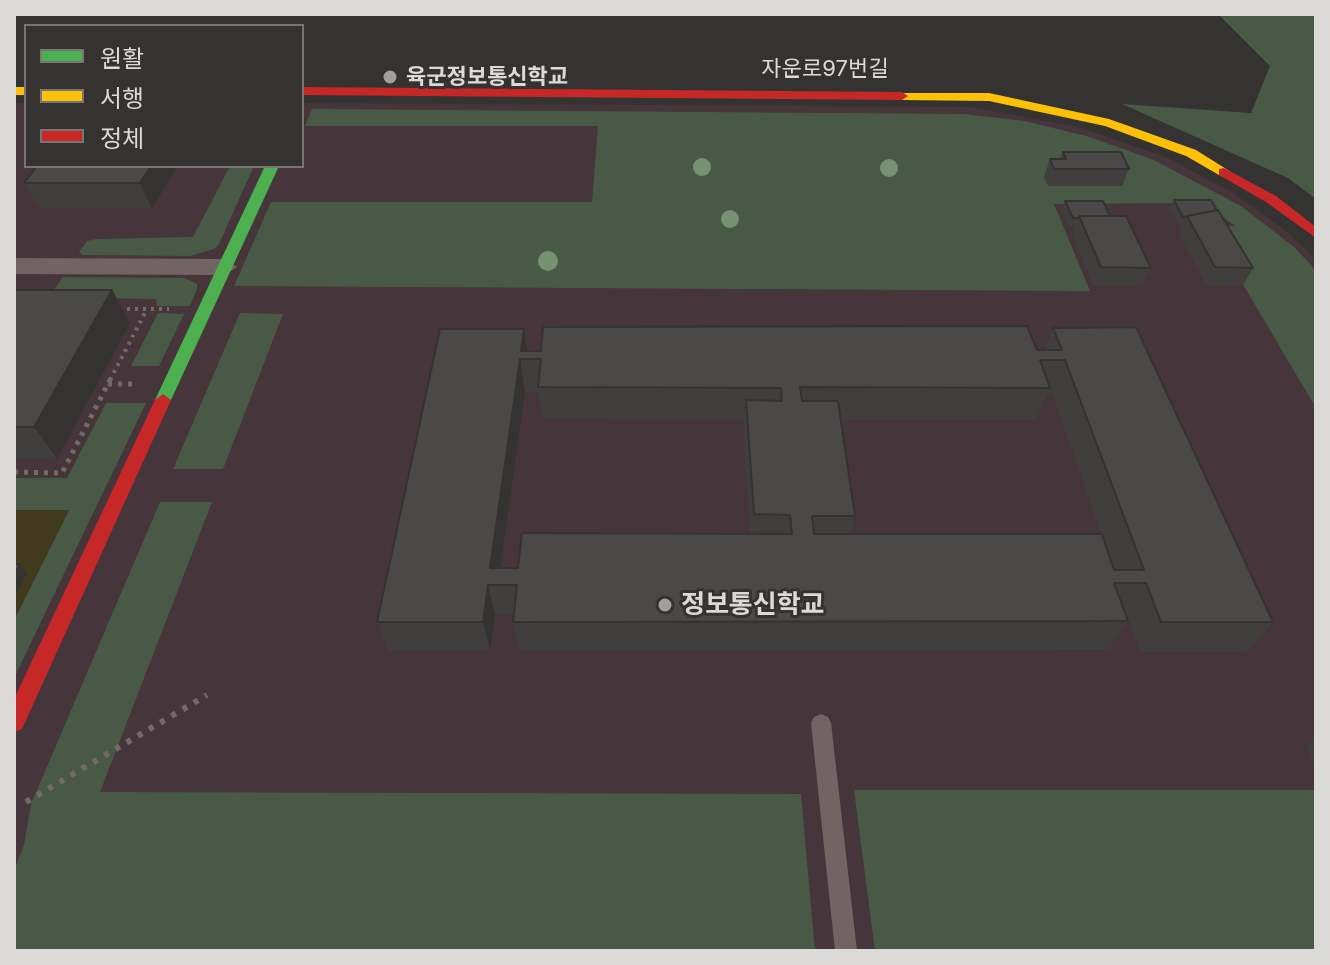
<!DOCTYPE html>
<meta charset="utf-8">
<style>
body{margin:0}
#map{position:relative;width:1330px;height:965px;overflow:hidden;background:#343332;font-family:Inter,"Noto Sans KR",sans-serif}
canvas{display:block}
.frame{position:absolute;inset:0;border:16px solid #dcdad9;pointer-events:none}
.legend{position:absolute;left:24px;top:24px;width:280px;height:144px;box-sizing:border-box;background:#353331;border:2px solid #787674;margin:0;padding:10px 14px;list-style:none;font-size:24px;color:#dcdad9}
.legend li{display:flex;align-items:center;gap:16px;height:40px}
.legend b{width:40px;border:2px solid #787674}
</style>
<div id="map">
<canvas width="1330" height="965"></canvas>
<div class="frame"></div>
<ul class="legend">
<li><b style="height:10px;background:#4caf50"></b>원활</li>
<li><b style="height:10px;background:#ffc107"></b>서행</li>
<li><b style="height:10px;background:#c62828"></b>정체</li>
</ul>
</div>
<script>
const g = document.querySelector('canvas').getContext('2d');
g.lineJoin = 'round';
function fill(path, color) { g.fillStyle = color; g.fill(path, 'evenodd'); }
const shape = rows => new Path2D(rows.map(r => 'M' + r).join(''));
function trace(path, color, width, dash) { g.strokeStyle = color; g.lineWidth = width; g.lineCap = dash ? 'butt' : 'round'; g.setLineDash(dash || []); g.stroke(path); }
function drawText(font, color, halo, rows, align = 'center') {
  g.font = font + ' Inter,"Noto Sans KR",sans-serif'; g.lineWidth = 6; g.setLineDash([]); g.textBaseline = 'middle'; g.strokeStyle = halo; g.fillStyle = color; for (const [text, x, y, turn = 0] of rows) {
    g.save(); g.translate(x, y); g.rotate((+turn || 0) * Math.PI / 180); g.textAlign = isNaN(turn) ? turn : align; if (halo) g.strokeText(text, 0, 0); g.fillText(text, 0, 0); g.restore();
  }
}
fill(shape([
 [14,103,26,103,26,166,302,166,302,103,970,107,1079,127,1168,158,1235,194,1286,231,1316,259,1316,951,14,951]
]), '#46353a');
fill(shape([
 [1218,14,1316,14,1316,199,1288,178,1122,104,1251,113,1270,66],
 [312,109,964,114,1025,121,1090,137,1154,160,1241,206,1294,247,1312,266,1316,272,1316,408,1209,227,1235,226,1203,203,1054,204,1090,291,234,286,271,202,592,202,598,126,305,126],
 [230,166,254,166,219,244,214,249,190,256,83,255,79,252,87,241,96,239,193,237],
 [63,277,184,278,197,284,197,289,190,306,157,306,156,299,49,297],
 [158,313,184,314,159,366,131,366],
 [240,313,283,314,223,469,173,469],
 [106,403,146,403,14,678,14,620,69,510,14,510,14,478,67,478],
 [160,502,212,502,100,792,801,794,815,951,14,951,14,870,24,845,31,804],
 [854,790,1316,790,1316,951,875,951]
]), '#485945');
fill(shape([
 [14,510,69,510,14,620]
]), '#413a1e');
trace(shape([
 [119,309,169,309],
 [110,380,147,309]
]), '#726a6a', 4, [3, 5]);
trace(shape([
 [108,384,135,384],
 [14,472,62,473,111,378]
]), '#726a6a', 5, [4, 6]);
trace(shape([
 [26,802,207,695]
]), '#726a6a', 6, [5, 8]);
fill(shape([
 [821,714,828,717,831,723,857,951,835,951,811,723,814,717,821,714]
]), '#726465');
fill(shape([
 [14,258,225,259,237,267,225,275,14,274,14,258]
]), '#726465');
fill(shape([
 [265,166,279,166,171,400,163,406,157,404,155,400,265,166]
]), '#4caf50');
fill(shape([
 [14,87,26,87,26,95,14,95,14,87],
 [898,93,989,93,1109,119,1196,150,1231,172,1224,176,1219,175,1186,156,1105,126,989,101,902,100,896,96,898,93]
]), '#ffc107');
fill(shape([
 [302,87,902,92,908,96,902,100,302,95,302,87],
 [1224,168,1276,196,1316,227,1316,238,1266,202,1219,175,1219,169,1224,168],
 [163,394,171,400,22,729,14,732,14,699,155,400,163,394]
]), '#c62828');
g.fillStyle = '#759271';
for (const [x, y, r] of [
 [702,167,9],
 [889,168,9],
 [730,219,9],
 [548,261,10]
]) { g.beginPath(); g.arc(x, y, r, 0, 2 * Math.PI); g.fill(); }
fill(shape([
 [1063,152,1129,169,1122,186,1048,186,1044,177,1050,159,1060,159],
 [37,166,177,166,152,209,39,208,24,183],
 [1174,200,1253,268,1243,285,1206,285,1179,234,1182,226,1179,226,1169,209],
 [1065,201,1110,216,1151,268,1142,285,1093,285,1072,234,1075,227,1069,227,1062,210],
 [14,290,112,290,130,323,57,459,14,459],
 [1053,328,1273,622,1247,652,1140,652,1126,613,1125,613,1128,621,1108,650,519,651,513,622,514,615,495,615,490,651,389,651,377,622,524,329,527,351,1044,350],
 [525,392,538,392,542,419,744,420,743,433,750,534,518,568,501,568],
 [1048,393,1052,393,1101,534,851,534,855,516,840,420,1036,420],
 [1316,738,1316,770,1306,747]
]), '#403f3e');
fill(shape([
 [151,166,177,166,152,209,140,183],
 [112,290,130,323,57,459,34,427],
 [524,329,528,359,521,351],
 [520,359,525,392,498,585,490,568],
 [20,564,27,573,14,600,14,576],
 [488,585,495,615,490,651,483,622]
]), '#343332');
const building = shape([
 [1063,152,1121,152,1129,169,1054,169,1050,159,1066,159,1063,152],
 [37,166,151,166,140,183,24,183,37,166],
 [1174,200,1211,200,1217,210,1187,216,1188,217,1183,217,1174,200],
 [1065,201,1103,201,1110,216,1079,216,1080,218,1073,218,1065,201],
 [1218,210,1253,268,1215,267,1187,216,1218,210],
 [1079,216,1126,216,1151,268,1101,267,1079,216],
 [14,290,112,290,34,427,14,427,14,290],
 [1027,326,1037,350,1062,350,1053,328,1136,327,1273,622,1161,622,1146,583,1114,583,1128,621,513,622,517,585,488,585,483,622,377,622,440,329,524,329,521,351,541,351,543,327,1027,326],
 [520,359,541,359,538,387,781,388,782,401,746,400,754,514,790,515,792,534,522,533,518,568,490,568,520,359],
 [1040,360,1065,360,1144,570,1114,570,1102,534,814,534,812,516,855,516,838,401,802,401,800,387,1050,388,1040,360],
 [14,564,20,564,14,576,14,564]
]);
fill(building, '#4a4948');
trace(building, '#343332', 2);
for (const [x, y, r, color] of [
 [390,77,8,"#a1a09f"],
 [665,605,8,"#a1a09f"]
]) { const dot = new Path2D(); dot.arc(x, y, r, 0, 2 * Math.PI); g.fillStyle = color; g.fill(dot); trace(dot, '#353331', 3); }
drawText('22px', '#dcdad9', '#353331', [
 ["자운로97번길",825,69]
]);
drawText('bold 22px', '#dcdad9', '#353331', [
 ["육군정보통신학교",406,77]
], 'left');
drawText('bold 26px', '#dcdad9', '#353331', [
 ["정보통신학교",681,605]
], 'left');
</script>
